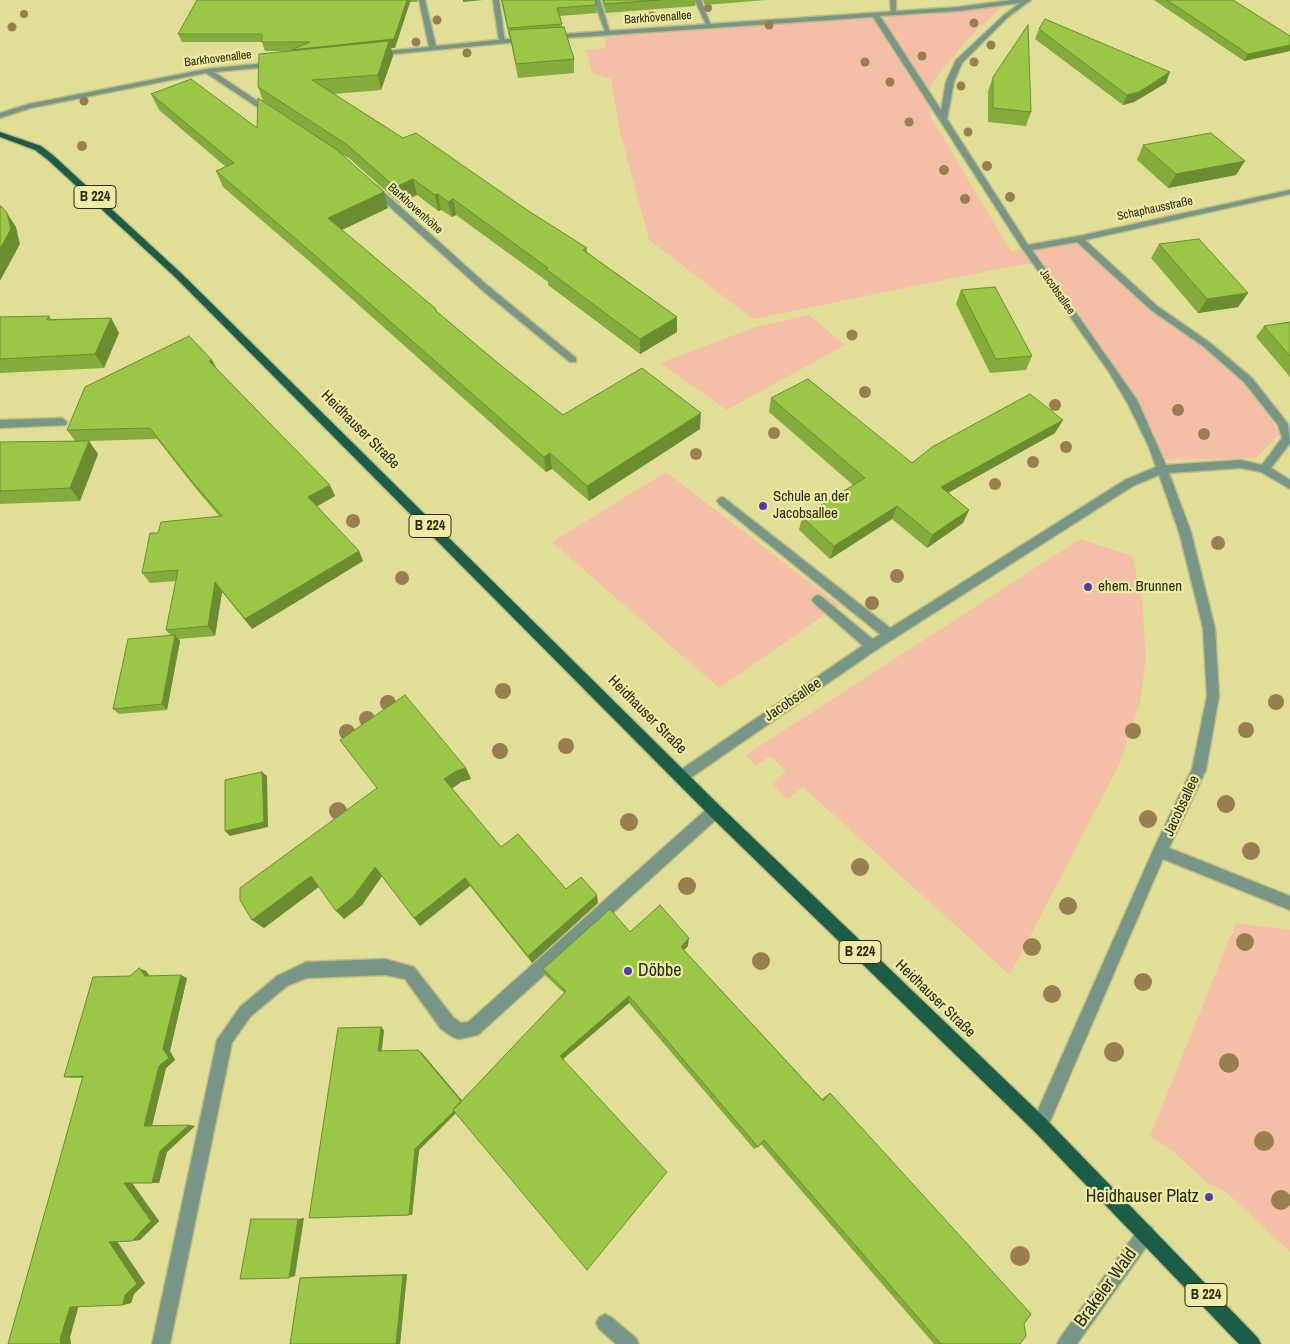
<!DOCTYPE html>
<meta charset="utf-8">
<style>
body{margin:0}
canvas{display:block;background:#e1de98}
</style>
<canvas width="1290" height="1344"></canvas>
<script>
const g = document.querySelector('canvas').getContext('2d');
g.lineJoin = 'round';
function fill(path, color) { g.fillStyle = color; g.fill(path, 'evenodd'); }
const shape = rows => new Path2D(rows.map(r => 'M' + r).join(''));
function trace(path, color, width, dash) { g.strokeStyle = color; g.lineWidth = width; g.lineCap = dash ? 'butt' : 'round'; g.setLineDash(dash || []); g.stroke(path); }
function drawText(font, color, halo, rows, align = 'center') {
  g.font = font + ' "Archivo Narrow",sans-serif'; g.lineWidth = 4.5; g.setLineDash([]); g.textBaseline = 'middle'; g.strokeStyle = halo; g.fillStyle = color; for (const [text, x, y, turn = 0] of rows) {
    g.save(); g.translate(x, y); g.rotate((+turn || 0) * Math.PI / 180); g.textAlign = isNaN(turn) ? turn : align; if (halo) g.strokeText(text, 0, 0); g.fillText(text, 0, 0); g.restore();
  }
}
fill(shape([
 [1003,6,966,41,933,82,927,99,932,119,1011,251,1078,241,1150,311,1204,346,1247,380,1280,434,1256,458,1160,460,1134,402,1039,264,1023,264,753,319,649,240,620,132,611,79,592,73,586,50,606,48,604,33],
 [809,315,845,345,727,410,660,363,756,327],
 [666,472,839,605,719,688,552,542],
 [1080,539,1132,556,1142,598,1146,657,1140,703,1120,763,1010,975,803,787,787,799,772,785,786,771,770,756,756,766,746,755],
 [1236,923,1290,930,1290,1252,1226,1192,1206,1182,1174,1152,1150,1136]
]), '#f4bfa6');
const service = shape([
 [493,0,499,0,505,42,499,41,493,0],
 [594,0,600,0,610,33,605,32,594,0],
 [695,0,701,0,711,26,706,25,695,0],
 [890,0,896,0,896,14,891,13,890,0],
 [62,418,67,422,66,425,0,428,0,420,62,418],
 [723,497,894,631,896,635,894,639,886,639,719,504,717,501,719,498,723,497],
 [818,595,822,597,876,642,878,646,876,650,872,651,868,650,814,603,812,600,814,597,818,595],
 [715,805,720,806,722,811,720,816,478,1035,459,1039,453,1037,441,1029,405,979,385,975,307,978,287,986,250,1017,232,1043,170,1344,152,1344,217,1040,240,1007,277,976,306,962,385,959,414,967,453,1017,461,1023,468,1022,710,806,715,805],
 [605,1314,611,1317,636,1338,639,1344,616,1344,599,1329,596,1323,599,1317,605,1314]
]);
const minor = shape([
 [419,0,425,0,436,46,528,37,531,39,528,41,373,56,372,54,376,52,429,47,419,0],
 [1012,0,1031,0,1008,17,962,63,954,82,947,119,1028,245,1079,236,1290,190,1290,194,1085,240,1157,306,1209,342,1252,378,1288,424,1290,443,1271,468,1290,480,1290,489,1261,472,1241,468,1169,473,1191,532,1215,628,1219,696,1206,770,1169,848,1290,896,1290,910,1163,859,1046,1131,1040,1133,1034,1131,1032,1125,1034,1119,1155,846,1192,769,1207,696,1203,628,1179,532,1159,475,1133,486,876,650,686,781,681,783,676,781,674,777,676,773,868,642,1125,480,1156,467,1149,447,1128,404,1109,372,1022,248,873,17,550,39,547,37,550,35,958,7,1012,0],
 [1020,3,1004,15,956,60,946,82,941,110,880,16,958,11,1020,3],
 [1077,242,1151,310,1203,346,1244,382,1278,425,1282,438,1262,465,1241,460,1166,465,1137,400,1032,250,1077,242],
 [276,62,280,64,279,66,214,72,274,112,275,114,271,116,206,73,31,108,0,118,0,113,29,104,207,69,276,62],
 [371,186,377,186,488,286,576,358,576,362,570,362,482,290,371,190,371,186],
 [1146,1224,1152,1227,1155,1233,1152,1239,1077,1344,1057,1344,1060,1338,1140,1227,1146,1224]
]);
const primary = shape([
 [0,132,41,146,54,156,182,274,720,806,1046,1119,1258,1338,1261,1344,1239,1344,1034,1131,710,816,176,278,48,160,35,150,0,137,0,132]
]);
trace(service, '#c0bd7f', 3);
trace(minor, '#c0bd7f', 3);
trace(primary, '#c0bd7f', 3);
fill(service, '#779688');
fill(minor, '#779688');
fill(primary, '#1b5d47');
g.fillStyle = '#997e50';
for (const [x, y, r] of [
 [708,8,4],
 [24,14,4],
 [652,16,4.5],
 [437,20,4.5],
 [974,23,4.5],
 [769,25,4.5],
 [12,27,4.5],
 [416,42,4.5],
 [991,45,4.5],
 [467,53,4.5],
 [922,56,4.5],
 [865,62,4.5],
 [974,62,4.5],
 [890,82,4.5],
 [961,86,4.5],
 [84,101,4.5],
 [909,122,4.5],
 [968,132,4.5],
 [82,146,5],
 [987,166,5],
 [944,170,5],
 [1010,197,5],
 [965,199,5],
 [852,335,5.5],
 [865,392,6],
 [1055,405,6],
 [1178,410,6],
 [774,433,6],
 [1204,434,6],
 [1066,447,6],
 [696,454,6],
 [1033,462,6],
 [995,484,6],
 [353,521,7],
 [1218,543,7],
 [897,576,7],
 [402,578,7],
 [872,603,7],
 [503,691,8],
 [1276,702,8],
 [388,703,8],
 [367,719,8],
 [1246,730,8],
 [1133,731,8],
 [347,732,8],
 [566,746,8],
 [500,751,8],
 [1226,804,9],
 [338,811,9],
 [1148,819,9],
 [629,822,9],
 [1251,851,9],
 [860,867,9],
 [687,886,9],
 [1068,906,9],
 [1245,942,9],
 [1032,947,9],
 [761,961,9],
 [1143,982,9],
 [1052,994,9],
 [1114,1052,10],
 [1229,1063,10],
 [1264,1141,10],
 [1281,1200,10],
 [1020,1256,10]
]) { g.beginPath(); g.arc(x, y, r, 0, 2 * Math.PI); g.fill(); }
fill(shape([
 [197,0,418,0,417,2,410,2,395,48,391,48,393,56,381,90,334,94,403,138,527,210,587,248,587,252,677,317,677,332,640,354,548,285,548,282,456,215,452,217,441,210,438,211,417,195,399,203,350,159,340,153,388,208,342,230,436,309,437,312,493,359,563,415,700,429,589,501,552,469,546,472,316,267,223,187,216,171,226,167,159,110,151,94,257,128,263,101,258,87,287,51,265,51,262,42,182,42,178,34],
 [501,0,595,0,596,5,597,13,560,16,562,27,574,59,574,73,518,78,510,37,509,37],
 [602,0,696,0,695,6,606,13],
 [703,0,766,0,705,5],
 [1154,0,1233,0,1290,36,1290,51,1244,61],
 [1039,29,1166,83,1134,102,1123,105,1035,39],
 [993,77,1031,112,1026,126,988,122,988,91],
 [1143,145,1236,175,1168,188,1137,160],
 [1159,244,1248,293,1238,307,1198,313,1151,258],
 [961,290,1032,356,1026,370,990,373,956,304],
 [49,316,51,319,111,318,119,333,104,368,0,373,0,317],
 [1290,322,1290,377,1256,337,1264,326],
 [212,360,216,368,335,496,317,506,359,551,363,561,252,629,222,592,215,636,179,639,180,641,167,710,119,714,113,709,170,635,166,630,176,581,150,583,142,573,158,533,220,517,197,490,157,439,89,441,98,454,80,501,0,504,0,442,75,441,67,430],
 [771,398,912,463,1055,433,948,493,969,510,963,523,927,548,892,519,830,559,799,530,802,517,853,485,769,412],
 [340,740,466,768,471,779,461,782,452,788,501,847,566,889,598,903,532,963,470,886,420,926,382,876,362,905,344,919,319,887,264,928,252,920,377,788,348,751],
 [630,932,688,946,684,950,822,1099,824,1097,830,1093,1024,1324,1020,1344,934,1344,761,1144,758,1147,754,1149,629,1003,563,1059,456,1113,419,1150,412,1215,309,1218,384,1030,382,1051,421,1052,462,1101,564,993,546,976,543,969],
 [146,971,149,976,187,978,170,1051,175,1060,166,1068,152,1125,189,1125,195,1126,167,1152,159,1183,132,1183,159,1221,140,1240,117,1242,145,1283,134,1294,131,1303,123,1305,78,1306,70,1337,8,1344,83,1078,72,1078,64,1077],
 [407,1274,400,1344,290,1344,300,1278,305,1277]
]), '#84ac3c');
fill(shape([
 [407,0,410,0,410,2,395,48,391,48,393,56,381,90,378,75,293,58,291,50,394,39],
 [463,0,483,0,463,2],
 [1290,45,1290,51,1244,61,1248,54],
 [1170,72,1166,83,1134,102,1123,105,1127,95],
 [1245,161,1236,175,1168,188,1176,174],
 [413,179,417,195,399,203,395,187],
 [384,192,388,208,333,234,328,218],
 [438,194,441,210,438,211,435,195],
 [453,199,456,215,452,217,448,202],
 [7,213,16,227,20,244,0,281,0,249],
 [1248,293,1238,307,1198,313,1207,299],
 [677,317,677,332,640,354,640,339],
 [111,318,119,333,104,368,95,354],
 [212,360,218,371,209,361],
 [701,413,700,429,589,501,587,486],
 [1063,420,1055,433,935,500,941,487],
 [89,441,98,454,80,501,70,488],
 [550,453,552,469,546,472,544,457],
 [330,485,335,496,314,508,308,497],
 [897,506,892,519,830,559,834,546],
 [969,510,963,523,927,548,932,535],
 [359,551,363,561,252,629,245,619],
 [215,582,222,592,215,636,208,626],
 [175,635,180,641,167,710,162,704],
 [466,768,471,779,461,782,450,790,444,779,456,771],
 [262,772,267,776,268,827,230,836,225,831],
 [375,867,382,876,362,905,344,919,336,911],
 [311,876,321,885,264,928,252,920],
 [465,878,470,886,420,926,414,918],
 [597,895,598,903,532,963,528,956],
 [689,938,688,946,680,954,681,947],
 [139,968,146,971,152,979,145,976],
 [181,975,187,978,170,1051,175,1060,166,1068,152,1126,144,1126],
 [629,996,629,1003,562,1060,560,1056],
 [381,1027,384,1030,381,1053,378,1051],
 [418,1050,421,1052,465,1104,419,1150,412,1215,409,1215],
 [189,1125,195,1126,167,1152,159,1183,152,1183,160,1151],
 [124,1183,132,1183,159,1221,140,1240,132,1241],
 [304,1218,295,1276,289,1278,298,1219],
 [117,1241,145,1283,134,1294,131,1303,123,1305,109,1242],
 [407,1274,400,1344,396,1344,403,1275],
 [79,1305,70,1337,71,1344,61,1344,60,1339,70,1307]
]), '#6c8c31');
const building = shape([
 [197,0,407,0,394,39,291,50,310,42,262,42,262,34,178,34,197,0],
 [502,0,595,0,596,5,557,8,562,24,508,28,502,0],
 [604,0,660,0,605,4,604,0],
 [1167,0,1233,0,1290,36,1290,45,1248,54,1167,0],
 [1045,19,1170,72,1139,92,1127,95,1039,29,1045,19],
 [1028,25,1031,112,993,108,993,77,1028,25],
 [564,27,574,59,516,64,509,30,564,27],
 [389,41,378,75,312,80,403,138,416,133,527,210,587,248,583,250,677,317,640,339,546,269,548,268,453,199,448,202,438,194,435,195,413,179,395,187,346,144,258,87,259,54,389,41],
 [191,79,257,128,258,98,337,150,384,192,328,218,436,309,435,310,493,359,563,415,642,368,701,413,587,486,550,453,544,457,310,251,216,171,234,163,151,94,191,79],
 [1211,133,1245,161,1176,174,1143,145,1211,133],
 [0,206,2,207,7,213,11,229,0,249,0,206],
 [1199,239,1248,293,1207,299,1159,244,1199,239],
 [995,287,1032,356,996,359,961,290,995,287],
 [49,316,47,320,111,318,95,354,0,359,0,317,49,316],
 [1290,322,1290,356,1264,326,1290,322],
 [189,336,212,360,209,361,330,485,308,497,359,551,245,619,215,582,208,626,166,630,178,570,142,573,150,533,158,533,161,522,222,516,190,479,150,428,67,430,85,387,189,336],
 [808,379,912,463,932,447,1030,394,1063,420,941,487,969,510,932,535,897,506,834,546,802,517,865,478,771,398,808,379],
 [89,441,70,488,0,491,0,442,89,441],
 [175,635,162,704,113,709,128,639,175,635],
 [405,695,466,768,456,771,444,779,501,847,518,834,566,889,581,877,597,895,528,956,465,878,414,918,375,867,353,897,336,911,311,876,252,920,240,900,240,888,377,788,340,740,405,695],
 [262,772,264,822,225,831,225,780,262,772],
 [660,905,689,938,681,947,823,1101,830,1093,1031,1314,1024,1324,1026,1336,1020,1344,941,1344,764,1140,758,1147,629,996,560,1056,667,1172,587,1270,453,1110,566,991,543,969,610,909,630,932,660,905],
 [139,968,145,976,181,975,163,1049,169,1058,159,1066,144,1126,189,1125,160,1151,152,1183,124,1183,151,1221,132,1241,109,1242,137,1284,125,1295,123,1305,70,1307,60,1339,61,1344,8,1344,83,1076,64,1077,93,977,130,976,139,968],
 [381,1027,378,1051,418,1050,461,1101,453,1110,454,1111,415,1149,409,1215,309,1218,338,1028,381,1027],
 [251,1219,298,1219,289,1278,240,1279,251,1219],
 [403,1275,396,1344,290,1344,300,1278,403,1275]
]);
fill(building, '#9ac846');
trace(building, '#6c8c31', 1);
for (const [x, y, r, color] of [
 [763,506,5,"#543ab2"],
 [1088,587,5,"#543ab2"],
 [628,971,5,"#543ab2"],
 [1209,1197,5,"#543ab2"]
]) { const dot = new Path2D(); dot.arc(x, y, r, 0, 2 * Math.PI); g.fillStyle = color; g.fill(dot); trace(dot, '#eeeca5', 2); }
drawText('12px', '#29280b', '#eeeca5', [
 ["Barkhovenallee",658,18,-4],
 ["Barkhovenallee",218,59,-7],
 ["Barkhovenhöhe",415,209,42],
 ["Schaphausstraße",1155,209,-12],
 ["Jacobsallee",1057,292,55]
]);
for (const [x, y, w] of [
 [95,197,42],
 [430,526,42],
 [860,952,42],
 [1206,1295,42]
]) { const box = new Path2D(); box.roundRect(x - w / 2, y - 11.5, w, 23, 4); g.fillStyle = '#eeeca5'; g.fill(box); trace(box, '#29280b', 1); }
drawText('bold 14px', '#29280b', null, [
 ["B 224",95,197],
 ["B 224",430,526],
 ["B 224",860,952],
 ["B 224",1206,1295]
]);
drawText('15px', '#29280b', '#eeeca5', [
 ["Heidhauser Straße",360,430,45],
 ["Jacobsallee",793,700,-34],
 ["Heidhauser Straße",647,715,45],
 ["Jacobsallee",1182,806,-65],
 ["Heidhauser Straße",935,999,44]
]);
drawText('15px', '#29280b', '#eeeca5', [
 ["Schule an der",773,497],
 ["Jacobsallee",773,514],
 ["ehem. Brunnen",1098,587]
], 'left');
drawText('18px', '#29280b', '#eeeca5', [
 ["Döbbe",638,971],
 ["Heidhauser Platz",1199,1197,"right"]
], 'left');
drawText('18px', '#29280b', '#eeeca5', [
 ["Brakeler Wald",1106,1288,-54]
]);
</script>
